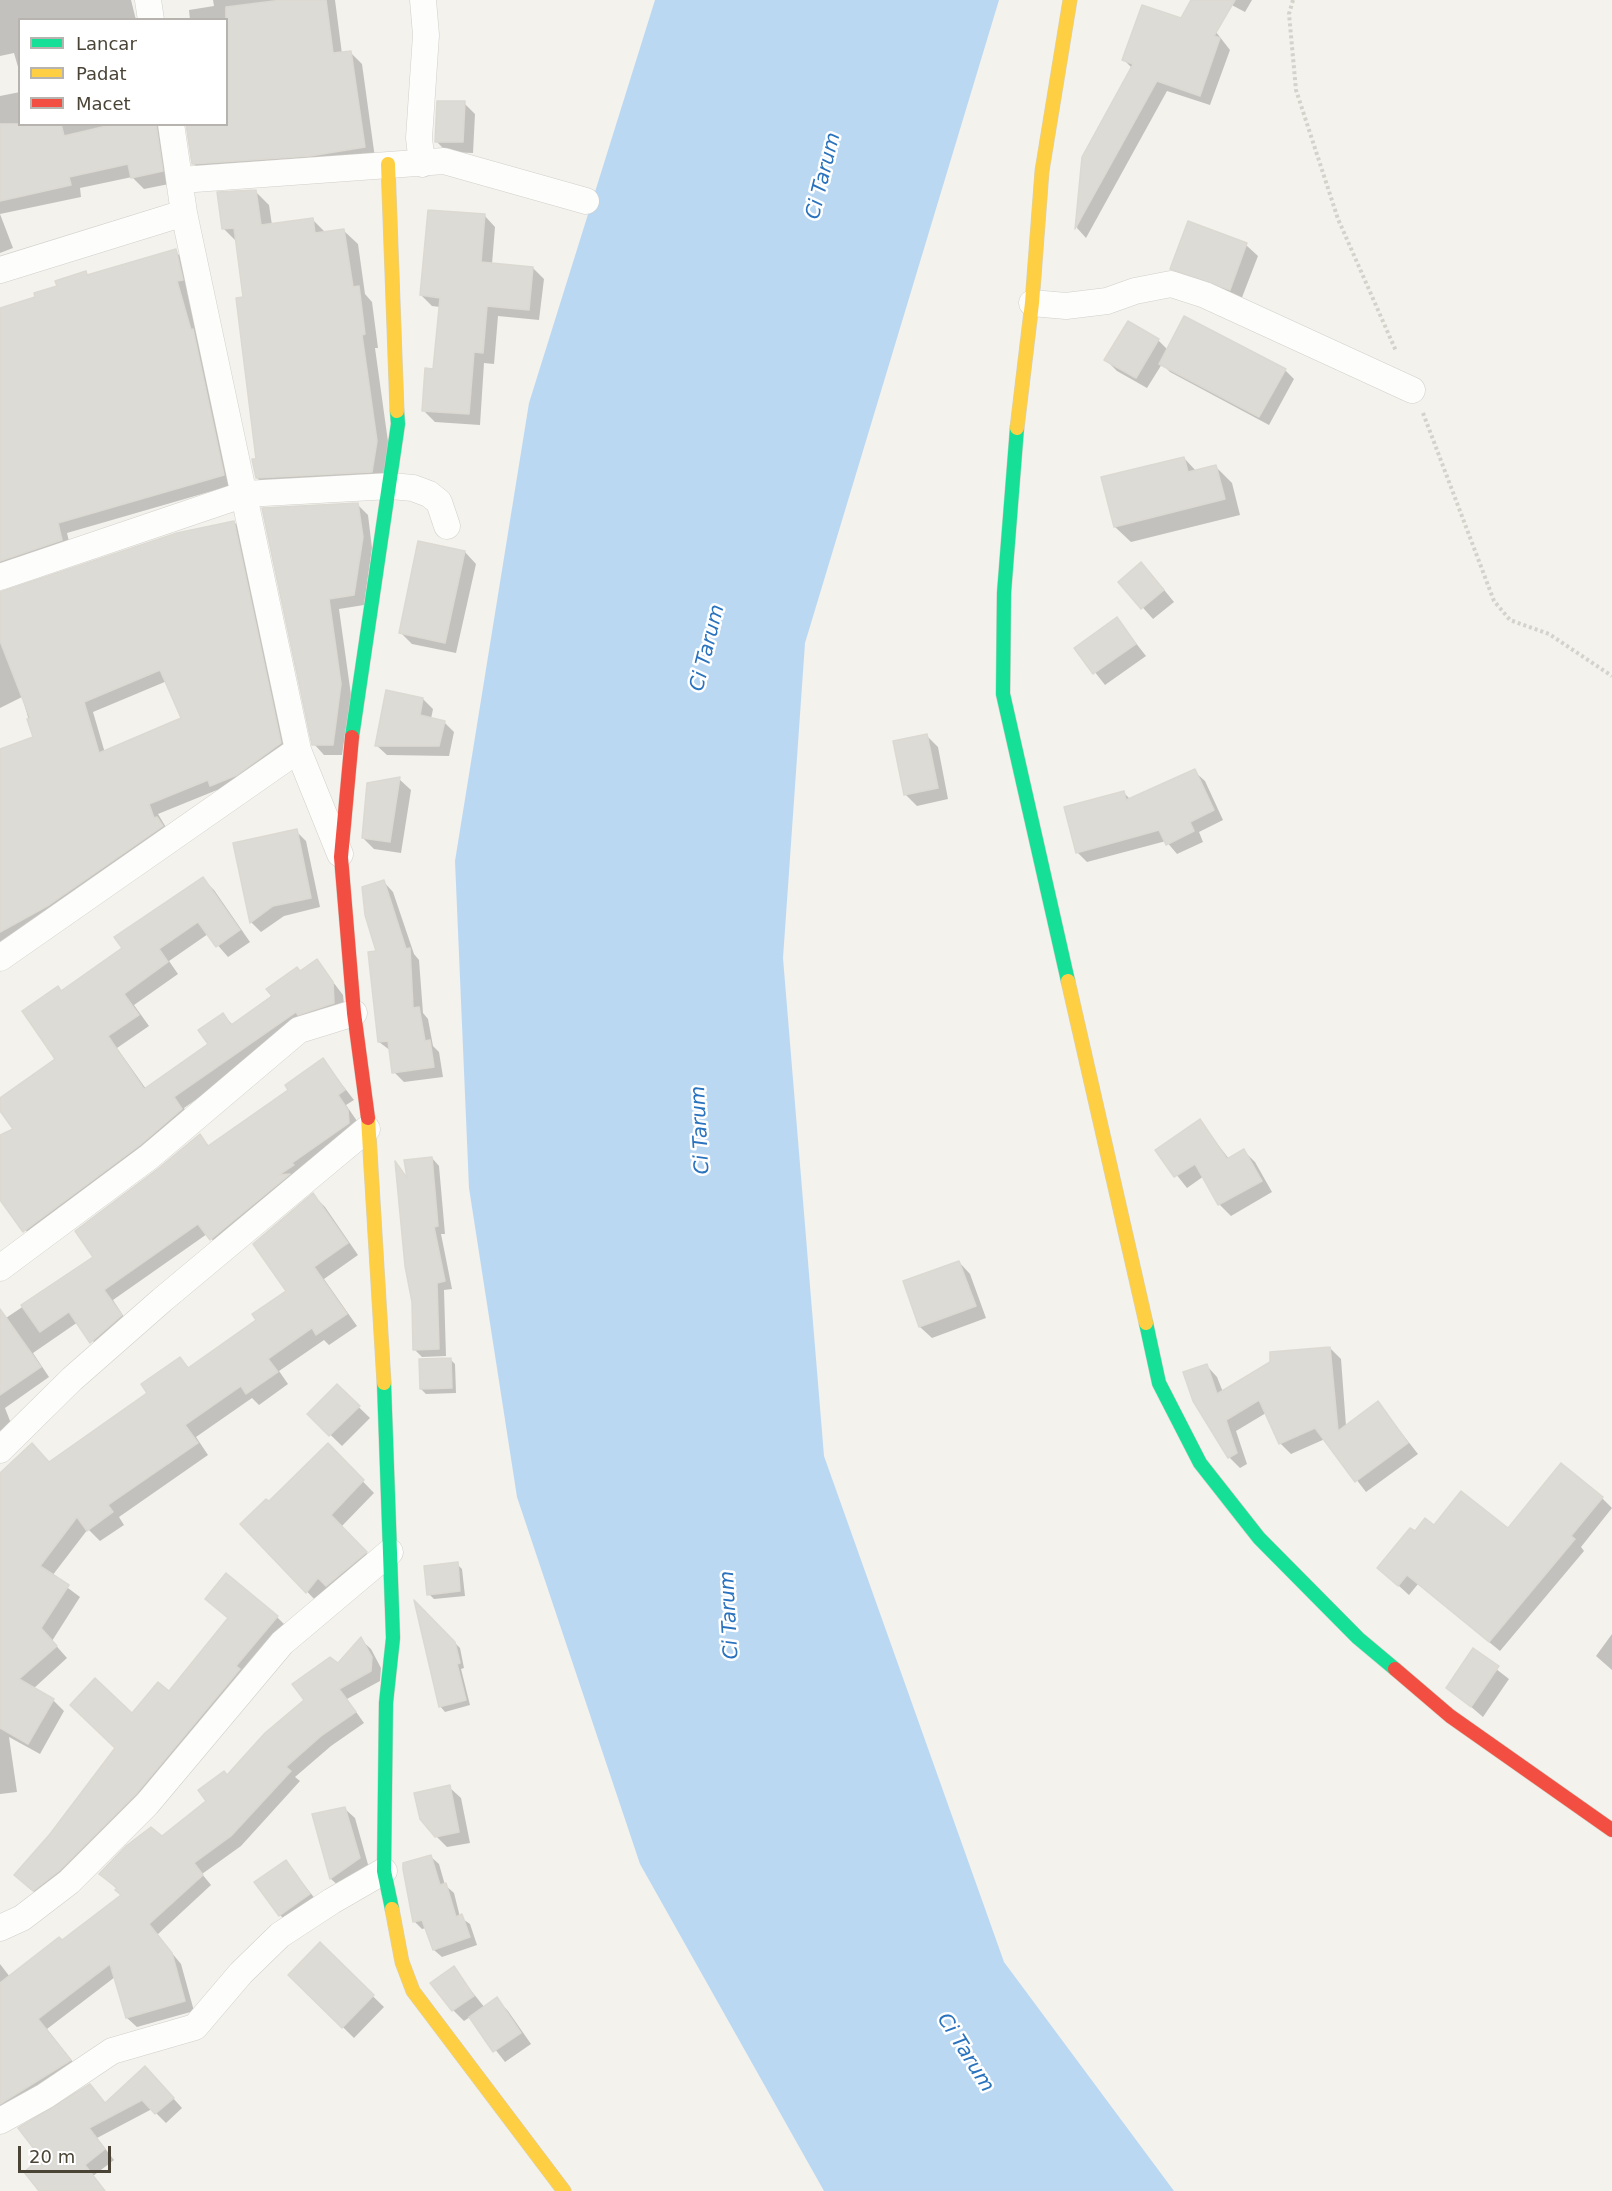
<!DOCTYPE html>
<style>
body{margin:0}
#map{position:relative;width:1612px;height:2191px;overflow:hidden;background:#f3f2ed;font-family:"DejaVu Sans",sans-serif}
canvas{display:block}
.legend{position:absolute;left:18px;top:18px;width:210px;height:108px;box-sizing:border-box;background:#fff;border:2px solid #b7b4af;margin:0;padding:8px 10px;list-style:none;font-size:18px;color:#4a4437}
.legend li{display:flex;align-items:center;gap:12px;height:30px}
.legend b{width:30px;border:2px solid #b7b4af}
.scale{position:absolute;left:18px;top:2146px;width:93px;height:27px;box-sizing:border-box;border:3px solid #4a4437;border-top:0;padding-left:8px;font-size:18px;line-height:21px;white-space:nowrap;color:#4a4437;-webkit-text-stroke:4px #fff;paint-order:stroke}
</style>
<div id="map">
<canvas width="1612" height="2191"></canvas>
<ul class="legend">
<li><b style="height:8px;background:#16e098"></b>Lancar</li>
<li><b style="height:8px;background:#ffcf43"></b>Padat</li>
<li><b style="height:8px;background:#f24e42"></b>Macet</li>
</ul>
<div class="scale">20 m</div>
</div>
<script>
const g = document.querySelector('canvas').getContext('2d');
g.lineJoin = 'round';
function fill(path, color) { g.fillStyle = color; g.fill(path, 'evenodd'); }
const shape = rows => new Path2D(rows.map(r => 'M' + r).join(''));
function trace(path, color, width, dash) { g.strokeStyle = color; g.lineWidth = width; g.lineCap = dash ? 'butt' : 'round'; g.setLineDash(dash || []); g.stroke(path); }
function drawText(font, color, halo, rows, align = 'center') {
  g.font = font + ' "DejaVu Sans",sans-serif'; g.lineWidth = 5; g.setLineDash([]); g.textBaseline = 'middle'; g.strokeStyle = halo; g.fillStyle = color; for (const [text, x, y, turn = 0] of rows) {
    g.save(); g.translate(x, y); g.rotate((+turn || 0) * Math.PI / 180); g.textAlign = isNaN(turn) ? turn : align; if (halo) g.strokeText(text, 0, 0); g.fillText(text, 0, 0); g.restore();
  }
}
fill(shape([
 [655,0,999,0,805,643,783,958,824,1456,1004,1962,1174,2191,824,2191,640,1864,517,1497,469,1188,455,861,529,403]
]), '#bbd8f3');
fill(shape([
 [0,0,131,0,136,20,20,20,20,74,14,53,0,56],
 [213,0,335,0,342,54,350,52,362,64,375,158,205,175,193,163,226,124,226,20,190,20,189,10,214,6],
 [1222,0,1252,0,1245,12],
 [1216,32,1230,50,1210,105,1167,91,1086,238,1077,228,1084,157,1133,69,1124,60],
 [20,92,20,124,173,124,174,183,144,189,132,177,80,188,81,197,0,214,13,248,0,253,0,96],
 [464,103,475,114,473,153,447,152,436,141],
 [255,191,269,205,272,225,312,219,326,233,344,231,358,244,365,294,372,302,378,348,375,348,390,456,385,485,271,491,257,478,245,298,237,242,223,228],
 [484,215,495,227,492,264,533,268,544,279,539,320,498,316,494,364,484,363,480,425,435,422,423,410,434,371,440,307,432,306,421,295],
 [1188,223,1246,245,1258,256,1241,300,1183,280,1172,269],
 [175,251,185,261,192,290,187,291,233,485,67,533,71,550,0,576,0,309,37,298,85,273,89,276],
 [1158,340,1168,350,1285,370,1294,379,1269,425,1170,372,1162,364,1147,388,1117,371,1106,360],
 [1184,458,1197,472,1216,467,1232,483,1240,515,1131,542,1115,527],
 [357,504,368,515,372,548,364,605,339,609,351,695,342,755,324,755,314,744,264,509],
 [234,522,244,532,290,754,221,795,217,790,158,814,167,829,0,955,0,766,69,739,31,727,22,697,0,708,0,592,5,593],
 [167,681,183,718,105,753,93,712],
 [465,552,476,564,456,653,412,644,400,632],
 [1152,575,1174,602,1153,619,1120,582],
 [1117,619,1146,656,1105,685,1076,648],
 [423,699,433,709,431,719,444,722,454,732,449,756,387,755,376,745],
 [927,736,938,747,948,799,917,806,905,794],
 [1194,771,1205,781,1223,820,1199,832,1203,842,1177,854,1166,841,1087,862,1077,852,1123,792,1130,799],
 [399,779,411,790,401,853,374,849,363,838],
 [296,831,306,841,320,907,284,916,261,932,251,922,234,844],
 [203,879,214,890,250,942,228,957,208,934,169,961,178,974,134,1005,149,1026,117,1048,146,1089,210,1044,223,1015,233,1025,317,961,343,995,345,1014,308,1022,184,1108,192,1121,35,1242,0,1197,0,1136,15,1130,0,1108,0,1100,57,1059,61,992,124,948],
 [383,881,393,892,414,954,419,960,423,1013,428,1019,433,1046,439,1052,443,1077,404,1082,394,1072,391,1051,379,1042,378,952],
 [323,1060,354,1100,346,1105,357,1121,221,1249,207,1234,113,1300,130,1326,101,1351,78,1322,33,1353,49,1377,5,1408,12,1426,0,1431,0,1322,95,1258,160,1170,200,1136,210,1147,290,1091],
 [1200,1121,1229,1159,1244,1151,1255,1162,1272,1192,1231,1216,1219,1204,1204,1176,1187,1188,1157,1150],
 [432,1158,439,1166,445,1234,441,1234,452,1289,444,1290,446,1356,422,1357,414,1349,413,1302,397,1165,408,1179],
 [313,1195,325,1207,358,1255,324,1279,357,1326,329,1345,324,1340,279,1371,288,1384,259,1405,252,1398,196,1437,208,1455,119,1517,124,1525,100,1541,88,1529,52,1576,80,1597,52,1641,67,1658,33,1689,53,1700,64,1711,40,1754,9,1737,17,1792,0,1794,0,1475,49,1464,149,1394,180,1359,189,1368,258,1320,288,1291],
 [959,1262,970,1274,986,1318,932,1338,920,1327,905,1282],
 [1330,1348,1341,1359,1346,1426,1378,1403,1418,1454,1366,1492,1325,1439,1291,1454,1280,1443,1266,1413,1236,1431,1247,1464,1240,1468,1229,1457,1207,1366,1217,1377,1223,1392],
 [450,1359,455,1364,456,1393,426,1394,421,1389],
 [337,1386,370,1418,342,1446,309,1414],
 [328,1445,374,1493,341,1527,377,1564,318,1603,242,1524,269,1503],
 [1602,1498,1612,1508,1581,1547,1584,1551,1500,1651,1418,1584,1409,1595,1379,1568,1415,1533,1434,1527,1508,1530],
 [457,1564,462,1569,465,1596,434,1599,429,1594],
 [207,1599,277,1617,287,1627,44,1900,26,1885,117,1748,132,1715,170,1693,229,1619],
 [417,1605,460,1648,464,1668,461,1669,470,1705,445,1712,440,1706],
 [1612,1634,1612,1670,1596,1656],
 [361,1640,371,1649,381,1668,380,1681,347,1699,364,1723,331,1746,295,1777,300,1781,241,1846,202,1874,211,1885,157,1935,181,1964,194,2011,137,2027,127,2018,115,1977,47,2029,80,2071,0,2120,0,1964,10,1977,62,1942,123,1895,101,1874,161,1838,208,1801,227,1777,306,1700],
 [1473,1651,1509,1679,1483,1717,1448,1687],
 [449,1787,461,1798,470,1843,447,1847,436,1836],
 [345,1809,355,1818,369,1868,341,1888,331,1879,313,1815],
 [431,1857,439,1864,445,1885,454,1893,460,1917,470,1924,477,1945,442,1957,434,1950,426,1928,422,1929,415,1922],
 [286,1862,320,1905,291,1926,280,1915],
 [320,1945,384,2007,354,2038,290,1975],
 [453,1968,485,2008,497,1999,508,2011,531,2044,505,2062,470,2017,464,2021,453,2010],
 [155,2078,182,2108,166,2123,152,2109,97,2138,114,2160,93,2176,105,2191,41,2191,43,2158,90,2086,106,2104]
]), '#0003');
const building = shape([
 [282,0,326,0,333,53,351,51,365,147,310,156,192,164,186,124,226,124,226,7,282,0],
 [1191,0,1235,0,1214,36,1220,38,1200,96,1157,81,1075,229,1082,157,1133,64,1122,60,1142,5,1181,18,1191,0],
 [437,101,465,101,463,142,435,142,437,101],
 [0,124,61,124,64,136,115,124,156,124,163,171,131,178,128,164,69,177,71,185,0,201,0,124],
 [256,190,261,225,313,218,315,233,344,229,353,287,359,286,365,334,362,335,377,441,372,472,256,478,252,459,256,459,236,298,243,297,234,228,222,229,217,192,256,190],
 [428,210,485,214,481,262,533,267,529,310,487,306,483,353,474,352,469,414,422,411,425,368,433,369,440,298,420,295,428,210],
 [1188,221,1247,243,1230,290,1170,269,1188,221],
 [176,249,183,280,177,281,191,330,193,329,224,475,58,523,62,540,0,561,0,308,35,297,34,293,57,286,55,281,86,271,87,275,176,249],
 [1184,316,1286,369,1259,417,1159,364,1184,316],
 [1128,321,1159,339,1136,378,1104,360,1128,321],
 [1184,457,1188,472,1216,465,1225,499,1114,527,1101,477,1184,457],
 [358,503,363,537,354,595,329,599,341,684,333,745,312,745,262,508,358,503],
 [234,521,281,743,237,775,210,786,208,780,149,804,154,818,157,817,163,826,49,905,0,932,0,749,33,737,27,719,30,718,0,641,0,592,177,533,234,521],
 [160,670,181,718,99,753,84,702,160,670],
 [418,541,465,551,445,643,399,633,418,541],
 [1141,562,1164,590,1141,609,1118,582,1141,562],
 [1117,617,1136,644,1093,674,1074,648,1117,617],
 [386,690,423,698,420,715,445,721,439,746,375,746,386,690],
 [927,734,938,788,904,795,893,741,927,734],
 [1195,769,1214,810,1190,822,1194,831,1166,845,1159,830,1076,853,1064,807,1124,791,1126,800,1195,769],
 [400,777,390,842,362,838,367,783,400,777],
 [297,829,311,898,273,906,250,923,233,843,297,829],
 [203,877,240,930,216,947,198,922,159,949,168,962,124,994,139,1015,108,1036,144,1089,208,1044,198,1030,223,1013,231,1025,272,996,266,989,297,967,300,971,317,959,333,982,334,1003,298,1015,296,1012,174,1097,182,1109,140,1145,23,1232,0,1200,0,1135,13,1129,0,1111,0,1098,55,1059,22,1011,58,986,61,991,122,948,114,937,203,877],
 [384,880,406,949,410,948,413,1008,419,1007,425,1041,430,1040,434,1067,392,1073,388,1041,378,1042,368,952,376,951,365,915,362,887,384,880],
 [323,1058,345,1090,338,1095,348,1110,349,1123,292,1163,294,1165,279,1175,290,1174,210,1240,198,1224,104,1290,122,1315,90,1343,69,1312,40,1332,21,1305,93,1257,75,1231,159,1168,200,1134,208,1146,288,1090,285,1085,323,1058],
 [1200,1119,1227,1159,1244,1149,1262,1181,1218,1205,1195,1164,1174,1177,1155,1150,1200,1119],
 [432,1157,438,1226,434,1227,445,1281,437,1283,439,1349,413,1350,412,1302,405,1266,395,1161,407,1178,404,1160,432,1157],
 [313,1193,348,1243,314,1267,347,1314,316,1335,312,1328,268,1359,278,1372,246,1394,241,1386,185,1425,198,1443,108,1505,113,1512,87,1531,77,1517,40,1566,69,1585,41,1628,57,1646,19,1679,54,1699,28,1744,0,1728,0,1473,32,1443,49,1462,147,1393,141,1384,180,1357,188,1368,256,1320,252,1314,286,1291,253,1244,313,1193],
 [959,1261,976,1306,919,1327,903,1281,959,1261],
 [0,1309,41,1367,0,1395,0,1309],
 [1330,1347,1338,1431,1378,1401,1408,1443,1355,1482,1315,1428,1279,1444,1259,1400,1226,1420,1237,1453,1228,1458,1193,1401,1183,1372,1207,1364,1217,1394,1270,1362,1270,1352,1330,1347],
 [451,1358,452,1388,420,1389,419,1359,451,1358],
 [337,1384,360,1406,329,1436,307,1414,337,1384],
 [328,1443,364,1480,331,1515,367,1552,326,1586,318,1578,306,1593,240,1524,266,1499,269,1501,328,1443],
 [1561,1463,1603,1497,1571,1536,1575,1539,1489,1642,1407,1575,1398,1586,1377,1568,1410,1528,1415,1531,1425,1518,1434,1525,1461,1491,1508,1528,1561,1463],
 [458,1562,460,1591,427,1595,424,1566,458,1562],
 [226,1573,278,1616,236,1666,240,1669,136,1794,59,1871,33,1891,14,1875,50,1834,115,1748,70,1705,95,1678,132,1713,158,1682,169,1691,228,1618,205,1599,226,1573],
 [414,1600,455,1642,460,1663,457,1664,466,1700,439,1707,414,1600],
 [361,1637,372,1657,371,1671,339,1689,356,1712,321,1736,286,1767,291,1771,231,1836,194,1863,203,1875,149,1924,172,1953,185,2001,126,2018,110,1964,38,2019,71,2060,0,2104,0,1983,59,1937,62,1940,121,1895,115,1890,117,1888,99,1874,126,1846,151,1827,162,1836,206,1801,198,1790,224,1771,227,1775,265,1733,304,1700,292,1684,330,1657,338,1663,361,1637],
 [1473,1648,1499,1666,1471,1707,1446,1688,1473,1648],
 [450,1785,459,1832,435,1837,420,1819,414,1793,450,1785],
 [345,1807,360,1858,330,1879,312,1814,345,1807],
 [431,1855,440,1885,446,1883,456,1917,462,1914,470,1937,433,1950,422,1920,413,1922,403,1869,403,1863,431,1855],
 [286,1860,310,1894,279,1916,254,1882,286,1860],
 [320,1942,374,1995,342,2028,288,1975,320,1942],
 [454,1966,474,1996,452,2011,430,1983,454,1966],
 [497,1997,521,2033,493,2052,469,2017,497,1997],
 [145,2066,174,2098,155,2114,142,2100,89,2128,105,2149,85,2165,105,2191,39,2191,24,2172,41,2158,18,2128,90,2084,105,2103,145,2066]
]);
fill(building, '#dddbd5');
trace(building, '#dbd9d2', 1.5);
const street = shape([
 [148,0,151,20],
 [171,124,184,213,298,750,340,854],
 [422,164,419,138,426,35,423,0],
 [181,180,444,161,586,201],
 [0,270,184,213],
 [1032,303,1066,306,1107,301,1135,291,1171,284,1205,295,1412,390],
 [0,577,245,494,391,486,413,488,429,494,439,502,447,526],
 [0,958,298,750],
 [0,1268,149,1157,299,1030,354,1013],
 [0,1450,72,1379,162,1300,367,1129],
 [0,1928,22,1918,69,1882,147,1804,282,1643,390,1552],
 [0,2121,45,2096,112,2051,195,2027,241,1973,280,1935,332,1901,384,1871]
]);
const fast = shape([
 [1017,428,1004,593,1003,694,1068,981],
 [352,737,398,424,397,411],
 [1146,1323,1159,1383,1200,1463,1259,1538,1358,1638,1395,1669],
 [384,1383,393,1638,386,1703,384,1871,392,1909]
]);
const slow = shape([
 [388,164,397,411],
 [1017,428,1032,303,1042,171,1070,0],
 [1068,981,1146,1323],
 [368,1118,384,1383],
 [392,1909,402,1962,413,1991,564,2191]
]);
const jam = shape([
 [352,737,341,857,354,1013,368,1118],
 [1395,1669,1450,1716,1612,1830]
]);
trace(street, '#d1cfca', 27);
trace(fast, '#d3d0c3', 15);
trace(slow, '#d3d0c3', 15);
trace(jam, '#d3d0c3', 15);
trace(shape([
 [1293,0,1289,14,1296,90,1338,219,1396,351],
 [1423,413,1494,601,1510,620,1549,634,1612,676]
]), '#d3d2cb', 4, [3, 3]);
trace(street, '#fdfdfc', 26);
trace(fast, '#16e098', 14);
trace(slow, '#ffcf43', 14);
trace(jam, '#f24e42', 14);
drawText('italic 20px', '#2872be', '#fff', [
 ["Ci Tarum",824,176,-76],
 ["Ci Tarum",708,648,-76],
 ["Ci Tarum",701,1130,-93],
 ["Ci Tarum",730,1615,-93],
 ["Ci Tarum",965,2053,58]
]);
</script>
